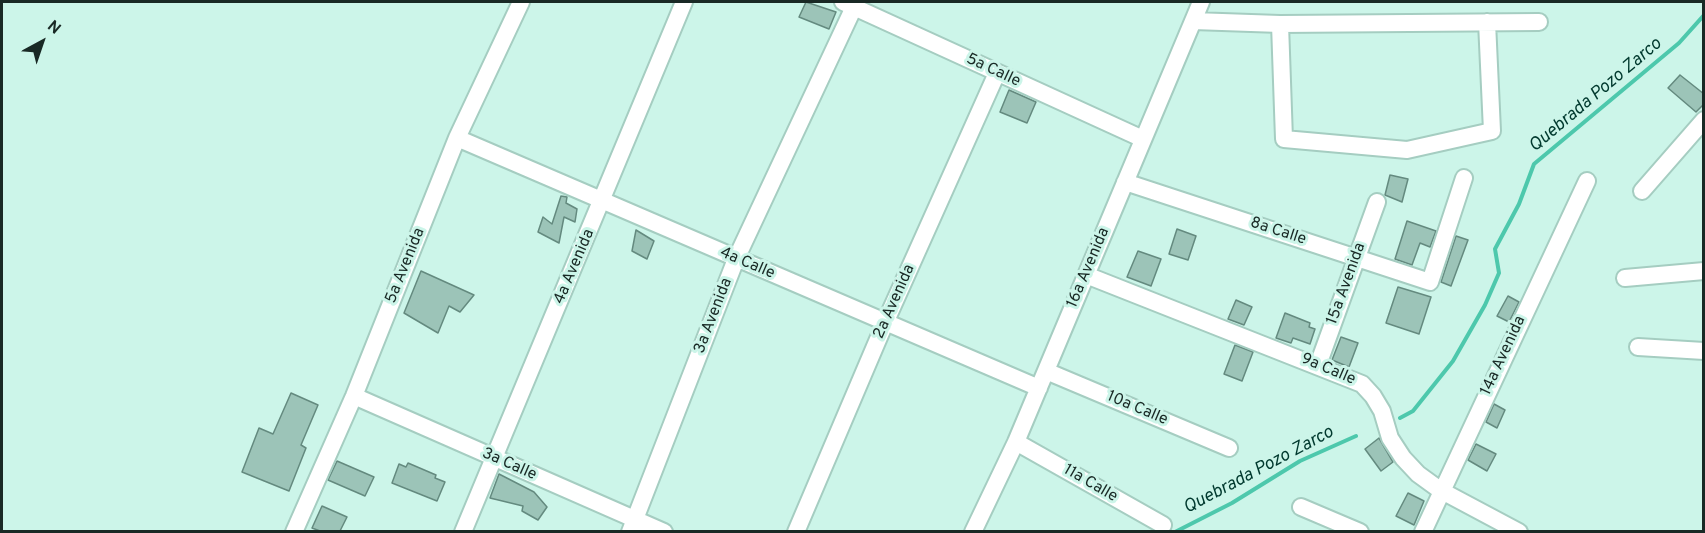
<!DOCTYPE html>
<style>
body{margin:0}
#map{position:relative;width:1705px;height:533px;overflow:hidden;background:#ccf5e9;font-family:Overpass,sans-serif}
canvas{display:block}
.frame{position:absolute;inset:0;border:3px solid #192925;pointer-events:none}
.north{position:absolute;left:12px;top:12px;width:60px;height:60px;-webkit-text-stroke:4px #ccf5e9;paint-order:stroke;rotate:40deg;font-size:16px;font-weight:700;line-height:24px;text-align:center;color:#192925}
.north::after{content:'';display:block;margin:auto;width:21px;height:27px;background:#192925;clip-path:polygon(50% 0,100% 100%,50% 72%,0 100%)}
</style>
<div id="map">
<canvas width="1705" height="533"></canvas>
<div class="frame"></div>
<div class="north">N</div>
</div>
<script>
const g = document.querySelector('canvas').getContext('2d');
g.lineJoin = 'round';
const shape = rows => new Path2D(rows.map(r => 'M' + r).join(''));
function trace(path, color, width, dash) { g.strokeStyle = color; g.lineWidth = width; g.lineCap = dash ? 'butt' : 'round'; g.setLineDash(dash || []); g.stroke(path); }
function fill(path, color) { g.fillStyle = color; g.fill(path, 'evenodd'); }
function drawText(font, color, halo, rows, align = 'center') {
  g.font = font + ' Overpass,sans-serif'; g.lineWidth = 6; g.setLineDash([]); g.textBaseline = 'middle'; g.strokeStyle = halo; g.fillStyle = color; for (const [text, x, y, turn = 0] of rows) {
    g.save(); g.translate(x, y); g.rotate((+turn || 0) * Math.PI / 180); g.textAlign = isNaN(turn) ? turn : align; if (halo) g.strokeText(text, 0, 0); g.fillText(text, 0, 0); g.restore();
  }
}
trace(shape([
 [1400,418,1413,411,1453,361,1485,305,1499,273,1495,249,1519,204,1534,164,1679,43,1704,15],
 [1175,532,1232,503,1300,461,1356,436]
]), '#4dc8ac', 4);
const building = shape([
 [806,2,836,12,829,29,799,17,806,2],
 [1680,75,1704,94,1704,104,1696,112,1668,88,1680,75],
 [1009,90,1036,102,1027,123,1000,112,1009,90],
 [1390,175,1408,179,1402,202,1385,195,1390,175],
 [561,196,567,197,566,203,577,209,575,222,564,217,559,243,538,232,543,217,552,224,561,196],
 [1407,221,1436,231,1430,247,1420,243,1412,265,1395,259,1407,221],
 [1177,229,1196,236,1188,260,1169,254,1177,229],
 [636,230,654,241,647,259,632,251,636,230],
 [1456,236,1468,240,1451,286,1441,282,1456,236],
 [1138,251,1161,259,1151,286,1127,277,1138,251],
 [421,271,474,295,460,312,449,306,438,333,404,313,421,271],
 [1398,287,1431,297,1419,334,1386,323,1398,287],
 [1508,296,1519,302,1509,322,1497,316,1508,296],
 [1236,300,1252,307,1244,325,1228,319,1236,300],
 [1285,313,1310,323,1309,327,1315,329,1310,344,1293,338,1291,343,1276,338,1285,313],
 [1341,337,1358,343,1349,367,1332,360,1341,337],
 [1235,345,1253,352,1242,381,1224,374,1235,345],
 [291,393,318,405,301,445,306,448,289,491,242,472,259,428,273,434,291,393],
 [1494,404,1505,410,1497,428,1486,422,1494,404],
 [1379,438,1393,462,1381,471,1365,449,1379,438],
 [1476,444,1496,454,1487,471,1468,460,1476,444],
 [337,461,374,477,365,496,328,480,337,461],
 [408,463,436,475,435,478,445,482,437,501,392,483,399,464,406,467,408,463],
 [499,474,534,492,547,507,538,520,522,511,523,506,490,498,499,474],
 [1408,493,1424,501,1414,525,1396,516,1408,493],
 [322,506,347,517,340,531,320,531,312,528,322,506]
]);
fill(building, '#9cc4b8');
trace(building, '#648a7f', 1.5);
const minor = shape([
 [843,2,1143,139],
 [1193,21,1280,24,1539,22],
 [1280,24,1284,139,1407,150,1492,131,1487,22],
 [457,138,1039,388],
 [1125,182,1430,282,1464,178],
 [1642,191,1704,120],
 [1086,275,1362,384,1373,396,1382,411,1390,438,1403,458,1418,474,1440,490,1519,532],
 [1625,278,1704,271],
 [1638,347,1704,351],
 [1318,365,1377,202],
 [1046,371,1229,448],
 [354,396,664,532],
 [1016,442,1163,525],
 [1301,507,1360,532],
 [294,532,354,396,457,138,521,2],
 [463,532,684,2],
 [630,532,736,259,854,7],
 [796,532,885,323,997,73],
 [973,532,1016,442,1201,2],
 [1423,532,1587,181]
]);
trace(minor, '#a5cdc1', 20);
trace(minor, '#fff', 16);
drawText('16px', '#192925', '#ccf5e9', [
 ["5a Calle",993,71,25],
 ["8a Calle",1278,232,18],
 ["4a Calle",747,264,23],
 ["5a Avenida",406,266,-68],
 ["4a Avenida",575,267,-67],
 ["16a Avenida",1089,268,-67],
 ["15a Avenida",1347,284,-70],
 ["2a Avenida",895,302,-66],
 ["3a Avenida",714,316,-69],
 ["14a Avenida",1504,356,-65],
 ["9a Calle",1328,370,23],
 ["10a Calle",1137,409,23],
 ["3a Calle",509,465,24],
 ["11a Calle",1090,484,30]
]);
drawText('italic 18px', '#00392e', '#ccf5e9', [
 ["Quebrada Pozo Zarco",1596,96,-40],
 ["Quebrada Pozo Zarco",1259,471,-28]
]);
</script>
